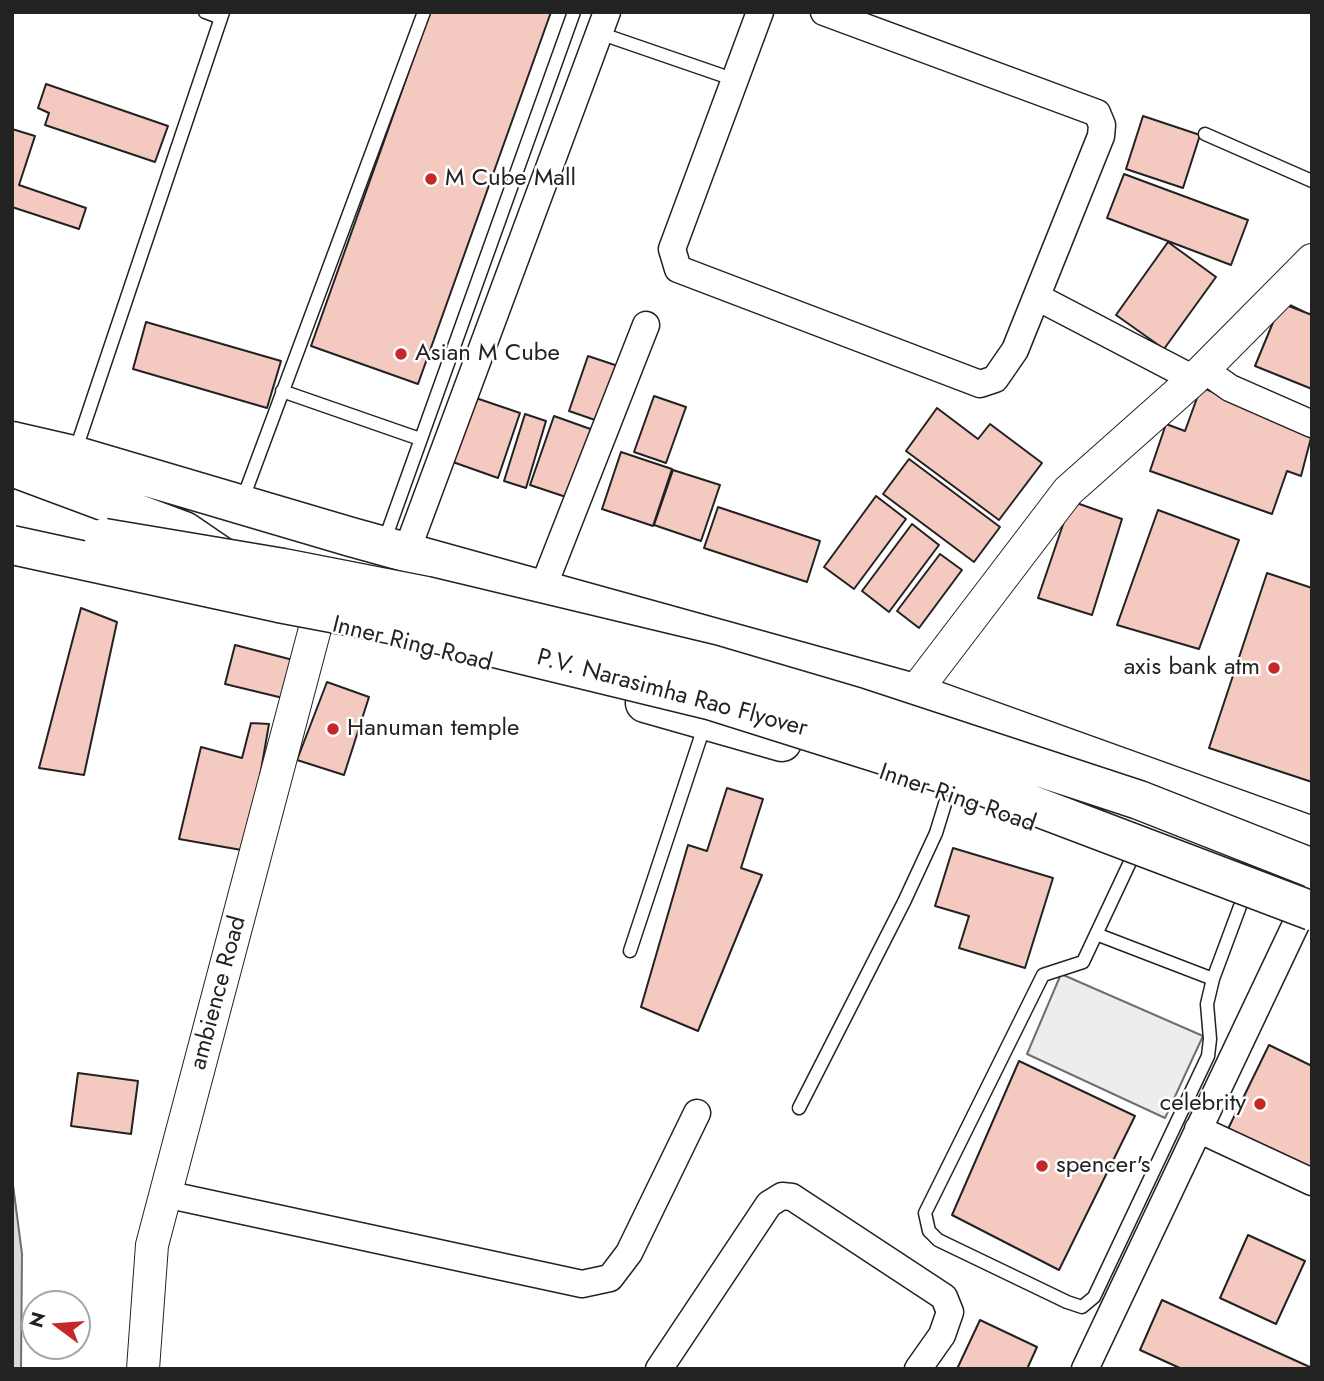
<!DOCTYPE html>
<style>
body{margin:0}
#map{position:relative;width:1324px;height:1381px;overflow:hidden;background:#fff;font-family:Jost,sans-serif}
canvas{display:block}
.frame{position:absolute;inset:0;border:14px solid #222;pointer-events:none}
.north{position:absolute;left:21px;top:1290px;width:70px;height:70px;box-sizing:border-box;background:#fff;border:2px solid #a7a7a7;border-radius:50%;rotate:286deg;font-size:19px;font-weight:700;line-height:28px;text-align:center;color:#222}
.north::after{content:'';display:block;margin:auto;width:24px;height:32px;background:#c62828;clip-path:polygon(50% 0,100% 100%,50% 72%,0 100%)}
</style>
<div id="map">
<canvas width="1324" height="1381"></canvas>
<div class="frame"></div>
<div class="north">N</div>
</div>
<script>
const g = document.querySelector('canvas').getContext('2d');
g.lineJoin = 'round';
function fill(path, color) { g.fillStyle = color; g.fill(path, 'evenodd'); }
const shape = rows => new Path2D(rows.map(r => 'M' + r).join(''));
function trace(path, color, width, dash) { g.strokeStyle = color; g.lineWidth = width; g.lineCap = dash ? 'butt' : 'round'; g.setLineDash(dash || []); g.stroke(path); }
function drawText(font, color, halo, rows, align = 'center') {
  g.font = font + ' Jost,sans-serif'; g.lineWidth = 5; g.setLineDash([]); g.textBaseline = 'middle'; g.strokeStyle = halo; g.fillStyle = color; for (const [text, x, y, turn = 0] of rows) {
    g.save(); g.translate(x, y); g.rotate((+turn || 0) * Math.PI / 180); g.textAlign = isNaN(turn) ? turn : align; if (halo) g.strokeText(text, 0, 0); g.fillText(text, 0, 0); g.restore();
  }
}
const parking = shape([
 [1061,974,1203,1036,1165,1118,1027,1054,1061,974]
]);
fill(parking, '#ededed');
trace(parking, '#6f6f6f', 2);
const water = shape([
 [12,1177,22,1254,21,1369,12,1369,12,1177]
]);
fill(water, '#d9d9d9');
trace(water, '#6f6f6f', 2);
const building = shape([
 [430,12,551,12,418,384,311,346,430,12],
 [46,84,168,126,155,162,45,125,49,113,38,108,46,84],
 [1143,116,1200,135,1183,188,1126,169,1143,116],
 [12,129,35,136,19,185,86,208,79,229,12,207,12,129],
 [1124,174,1248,220,1231,265,1107,218,1124,174],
 [1168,242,1216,277,1164,349,1116,315,1168,242],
 [1281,303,1312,315,1312,389,1255,366,1281,303],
 [146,322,281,361,267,408,133,369,146,322],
 [588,356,618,366,598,421,569,411,588,356],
 [1201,387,1312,434,1301,476,1287,471,1272,514,1150,471,1166,424,1185,431,1201,387],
 [654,396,686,407,666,463,634,452,654,396],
 [473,397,520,413,498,478,450,461,473,397],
 [937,408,978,439,990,424,1042,463,999,520,906,451,937,408],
 [525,414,546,421,526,488,504,481,525,414],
 [554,416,596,431,572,499,530,485,554,416],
 [621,452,672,469,653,526,602,509,621,452],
 [909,459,1000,527,974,562,883,494,909,459],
 [673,470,720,485,701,541,654,525,673,470],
 [876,496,906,519,854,589,824,567,876,496],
 [1071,501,1122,519,1092,615,1038,598,1071,501],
 [718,507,820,541,807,582,704,548,718,507],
 [1158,510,1239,540,1199,649,1117,625,1158,510],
 [912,524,939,545,889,612,862,591,912,524],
 [940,554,962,570,919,628,897,611,940,554],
 [1267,573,1312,588,1312,782,1209,748,1267,573],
 [81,608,117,622,84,775,39,768,81,608],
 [235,645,297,661,287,699,225,684,235,645],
 [327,682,369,697,344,775,297,760,327,682],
 [251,723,269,724,247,851,179,839,201,747,242,758,251,723],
 [727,788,763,799,741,868,762,875,698,1031,641,1007,688,845,707,851,727,788],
 [953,848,1053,878,1025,968,959,948,969,916,935,906,953,848],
 [1269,1045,1312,1066,1312,1175,1226,1133,1269,1045],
 [1019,1061,1135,1116,1059,1270,952,1215,1019,1061],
 [78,1073,138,1081,131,1134,71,1126,78,1073],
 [1248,1235,1305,1261,1276,1324,1220,1298,1248,1235],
 [1162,1300,1312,1368,1312,1369,1182,1369,1140,1350,1162,1300],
 [980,1320,1037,1347,1027,1369,957,1369,980,1320]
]);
fill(building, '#f3c9c0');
trace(building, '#222', 2);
const service = shape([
 [205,12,221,18],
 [599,33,721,75],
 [1205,134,1312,181],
 [282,391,420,439],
 [75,452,223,12],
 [242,501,424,12],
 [384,542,574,12],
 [1131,860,1083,962,1043,975,925,1213,929,1231,938,1240,1067,1302,1082,1307,1094,1297,1208,1056,1210,1039,1207,1004,1213,979,1242,901],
 [1096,934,1213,979],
 [630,951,705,724],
 [799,1108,904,902,936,833,948,794]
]);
const minor = shape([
 [760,12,672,249,678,269,980,384,995,379,1015,350,1101,136,1102,125,1097,113,824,12],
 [1285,287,1312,300],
 [1037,297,1194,379],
 [1203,369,1230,388,1312,424],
 [406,553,607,12],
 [542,590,646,325],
 [1198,1129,1312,1182],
 [165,1194,582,1284,610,1278,629,1253,697,1113],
 [659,1369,769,1204,782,1196,792,1197,944,1297,950,1312,942,1335,918,1369],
 [1085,1369,1296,924]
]);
const tertiary = shape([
 [906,712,914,693,1068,491,1194,379,1312,260],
 [143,1369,152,1245,317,621]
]);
const primary = shape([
 [12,441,73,455,351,537,914,693,1312,836],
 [12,467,184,531,228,561],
 [645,703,782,742]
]);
trace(service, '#222', 15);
trace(minor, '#222', 29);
trace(tertiary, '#222', 34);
trace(primary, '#222', 41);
trace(service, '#fff', 12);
trace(minor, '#fff', 26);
trace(tertiary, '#fff', 32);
trace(primary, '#fff', 38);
const motorwayBridge = shape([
 [104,538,283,568,426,596,710,664,856,707,1139,800,1312,868],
 [12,545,279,603,417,629,709,700,982,786,1312,911]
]);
trace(motorwayBridge, '#222', 41, []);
trace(motorwayBridge, '#fff', 38);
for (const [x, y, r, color] of [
 [431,179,7,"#c62828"],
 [401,354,7,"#c62828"],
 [1274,668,7,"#c62828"],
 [333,729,7,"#c62828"],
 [1260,1104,7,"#c62828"],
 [1042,1166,7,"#c62828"]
]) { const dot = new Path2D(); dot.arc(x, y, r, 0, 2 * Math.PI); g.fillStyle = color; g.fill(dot); trace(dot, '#fff', 2.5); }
drawText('24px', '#222', '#fff', [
 ["M Cube Mall",445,179],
 ["Asian M Cube",415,354],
 ["axis bank atm",1260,668,"right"],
 ["Hanuman temple",347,729],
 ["celebrity",1246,1104,"right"],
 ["spencer's",1056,1166]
], 'left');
drawText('24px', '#222', '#fff', [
 ["Inner Ring Road",412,645,14],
 ["P.V. Narasimha Rao Flyover",672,694,15],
 ["Inner Ring Road",957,799,19],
 ["ambience Road",219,993,-75]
]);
</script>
